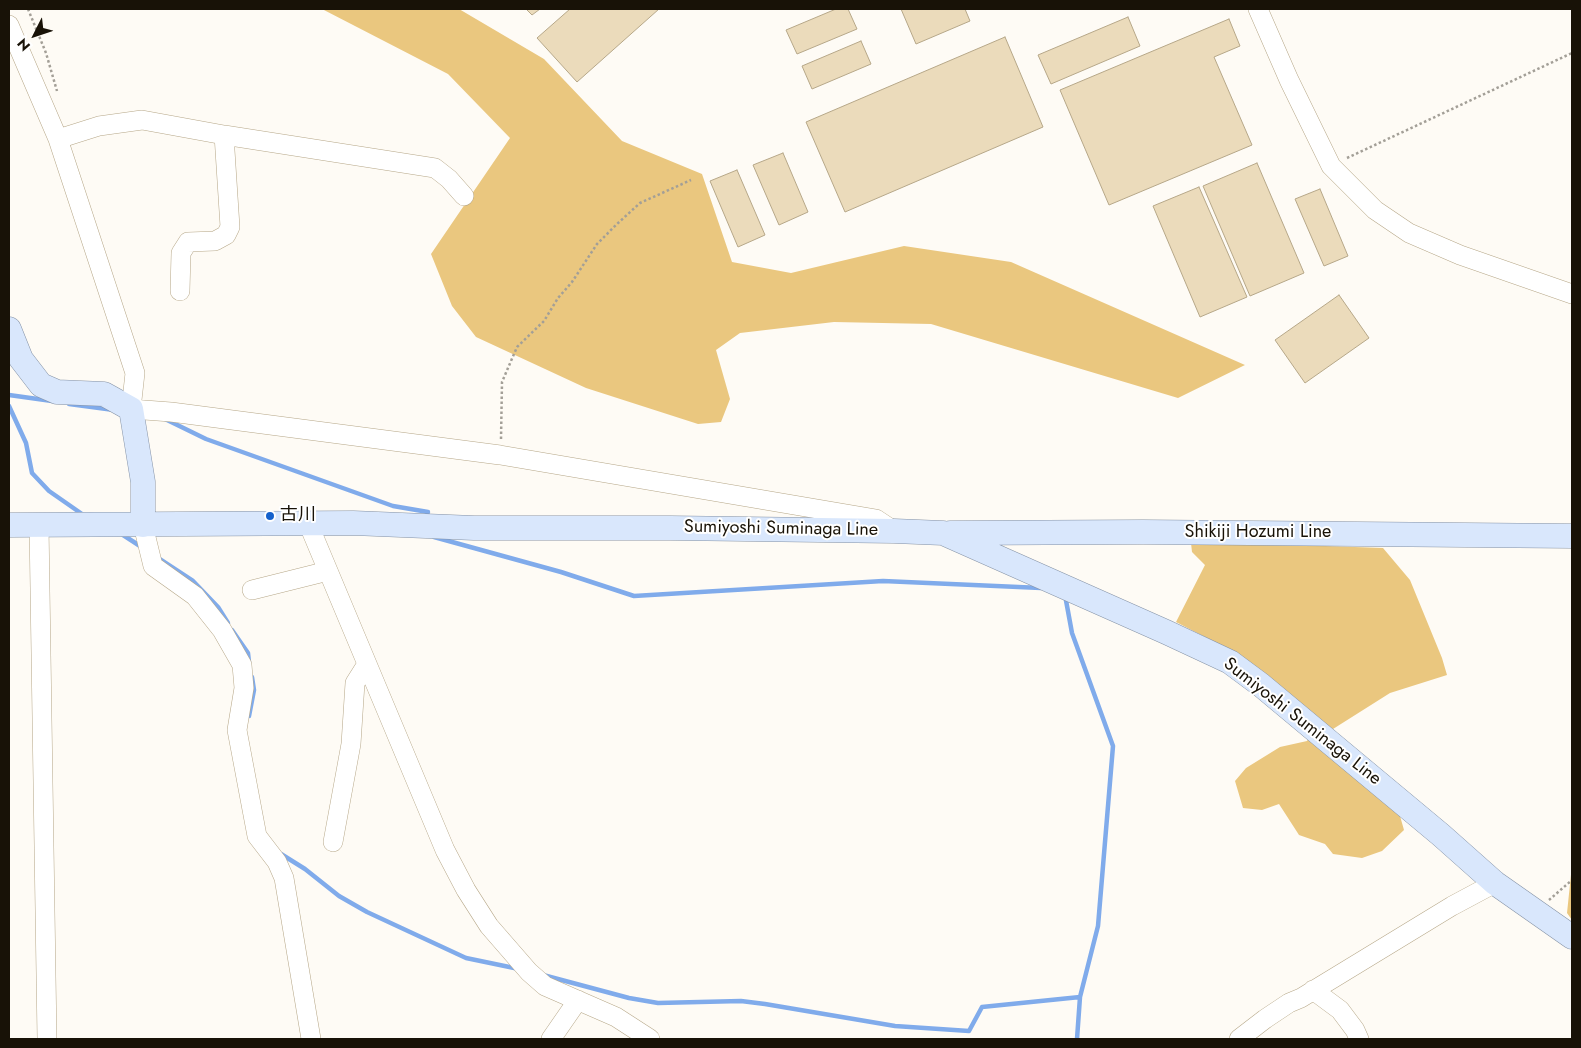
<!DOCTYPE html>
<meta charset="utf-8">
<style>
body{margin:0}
#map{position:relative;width:1581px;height:1048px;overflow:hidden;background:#fefbf5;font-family:Jost,sans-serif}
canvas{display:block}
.frame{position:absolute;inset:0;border:10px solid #181207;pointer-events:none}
.north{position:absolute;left:10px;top:10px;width:50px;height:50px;-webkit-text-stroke:4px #fff;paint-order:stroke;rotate:229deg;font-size:14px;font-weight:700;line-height:20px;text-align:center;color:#181207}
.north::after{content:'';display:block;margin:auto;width:18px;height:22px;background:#181207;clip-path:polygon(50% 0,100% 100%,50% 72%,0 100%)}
</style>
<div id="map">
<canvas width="1581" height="1048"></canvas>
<div class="frame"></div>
<div class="north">N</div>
</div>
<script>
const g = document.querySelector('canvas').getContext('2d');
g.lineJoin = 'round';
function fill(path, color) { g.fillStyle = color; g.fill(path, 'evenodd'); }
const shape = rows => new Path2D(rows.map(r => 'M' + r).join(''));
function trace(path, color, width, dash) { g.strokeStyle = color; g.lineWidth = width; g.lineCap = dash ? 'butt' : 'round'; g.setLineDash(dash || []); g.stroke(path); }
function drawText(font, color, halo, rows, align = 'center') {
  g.font = font + ' Jost,"Noto Sans JP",sans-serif'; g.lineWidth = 4; g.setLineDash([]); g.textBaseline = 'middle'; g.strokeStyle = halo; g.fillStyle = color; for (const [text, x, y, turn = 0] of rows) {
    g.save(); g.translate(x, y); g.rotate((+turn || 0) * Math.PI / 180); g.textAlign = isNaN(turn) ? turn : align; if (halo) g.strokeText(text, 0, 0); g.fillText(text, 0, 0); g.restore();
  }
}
fill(shape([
 [322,9,459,9,544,59,622,141,702,174,732,262,791,273,904,246,1011,262,1245,365,1178,398,931,324,834,322,740,333,716,350,730,399,721,422,698,424,586,388,476,337,452,306,431,254,510,138,448,74],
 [1211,542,1383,548,1410,580,1442,658,1447,675,1390,693,1333,729,1314,720,1236,653,1176,622,1205,565,1192,552,1191,543],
 [1310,735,1398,809,1404,830,1382,851,1362,858,1333,854,1325,844,1299,835,1279,804,1262,810,1243,808,1235,781,1246,768,1280,747,1307,741],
 [1572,865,1572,920,1567,913]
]), '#eac77f');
trace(shape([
 [9,395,52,401],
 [69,404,114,410],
 [9,406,26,443,32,473,49,491,82,514],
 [165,419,206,439,393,506,428,512],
 [120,533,143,548],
 [434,537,561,572,634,596,883,581,1041,588],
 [158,558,193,581,218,607,228,623],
 [1065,595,1072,633,1113,746,1098,926,1080,997,1077,1039],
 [232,630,248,653,249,662],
 [249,716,254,690,252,677],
 [281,854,305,869,339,896,367,912,466,958,519,969],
 [543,975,629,998,658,1003,741,1001,765,1004,895,1026,969,1031,982,1007,1080,997]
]), '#80abeb', 4.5);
const building = shape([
 [526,9,540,9,532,15,526,9],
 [570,9,659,9,577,82,537,38,570,9],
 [836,9,848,9,857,29,797,54,786,30,836,9],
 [901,9,965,9,970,21,916,44,901,9],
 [1128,17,1140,46,1051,84,1038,55,1128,17],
 [1229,19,1240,46,1214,57,1252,145,1109,205,1060,90,1229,19],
 [1005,37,1043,127,845,212,806,122,1005,37],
 [861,41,871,64,812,89,802,66,861,41],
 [783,153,808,212,779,225,753,165,783,153],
 [1257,163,1304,273,1250,296,1203,186,1257,163],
 [737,170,765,235,738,247,710,181,737,170],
 [1199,187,1247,297,1200,317,1153,206,1199,187],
 [1320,189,1348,256,1324,266,1295,199,1320,189],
 [1339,295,1369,338,1305,383,1275,340,1339,295]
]);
fill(building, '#ebdbbb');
trace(building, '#b6a788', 1);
const minor = shape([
 [1258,9,1289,80,1331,166,1375,210,1409,233,1460,255,1572,294],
 [9,25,58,139,135,373,131,409,171,412,500,455,876,519,894,531],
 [58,139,99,126,142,120,224,135,435,168,449,179,464,196],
 [180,291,181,253,188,242,215,241,226,235,230,227,224,135],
 [308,523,445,850,466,890,489,926,529,972,545,986,616,1017,650,1039],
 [39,525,47,1039],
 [143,525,153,566,195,596,222,630,242,665,244,688,237,730,257,836,277,862,284,878,311,1039],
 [252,590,328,571],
 [333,842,351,744,355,683,367,664],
 [1313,990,1340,1010,1355,1030,1359,1039],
 [551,1039,578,1000],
 [1239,1039,1265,1019,1289,1003,1301,998,1452,906,1495,883]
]);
const major = shape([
 [9,329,21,359,41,385,57,392,104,394,131,409,143,482,143,525],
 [9,525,353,523,474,528,670,528,894,531,943,533,1166,632,1230,662,1261,685,1441,835,1495,883,1572,937],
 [950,533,1143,532,1572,536]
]);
trace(minor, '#b6a788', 20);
trace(major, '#8592a5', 25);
trace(shape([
 [28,9,46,53,57,91],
 [1347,158,1572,53],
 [501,439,502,382,517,347,544,321,558,298,572,282,597,244,617,224,640,203,691,180],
 [1549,900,1572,880]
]), '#a39f97', 2.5, [2.5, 2.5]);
trace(minor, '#fff', 19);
trace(major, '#d9e7fc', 24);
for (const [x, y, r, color] of [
 [270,516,5,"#1461cc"]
]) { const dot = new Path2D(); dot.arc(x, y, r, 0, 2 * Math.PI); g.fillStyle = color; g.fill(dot); trace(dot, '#fff', 2); }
drawText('18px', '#181207', '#fff', [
 ["古川",280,516]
], 'left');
drawText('18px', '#181207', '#fff', [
 ["Sumiyoshi Suminaga Line",781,529,1],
 ["Shikiji Hozumi Line",1258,533],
 ["Sumiyoshi Suminaga Line",1302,722,38]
]);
</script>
